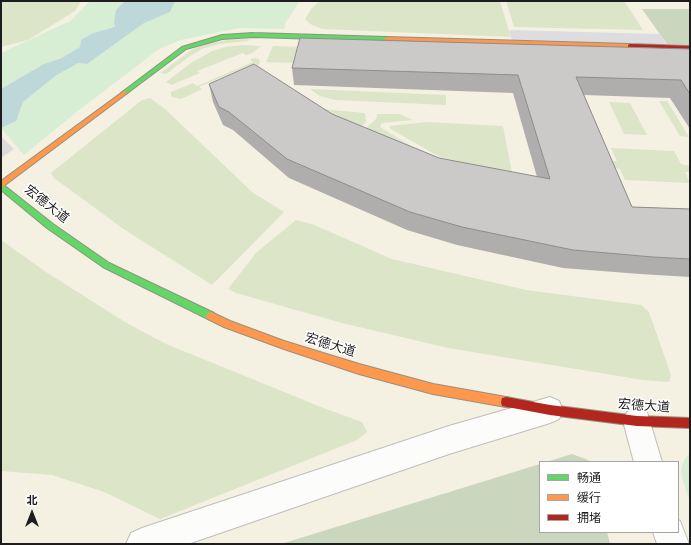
<!DOCTYPE html>
<meta charset="utf-8">
<style>
body{margin:0}
#map{position:relative;width:691px;height:545px;overflow:hidden;background:#ebe9e6;font-family:"Source Sans 3","Noto Sans SC",sans-serif}
canvas{display:block}
.frame{position:absolute;inset:0;border:2px solid #1d1d1d;pointer-events:none}
.legend{position:absolute;left:539px;top:461px;width:140px;height:72px;box-sizing:border-box;background:#fff;border:1px solid #a5a5a5;margin:0;padding:5px 7px;list-style:none;font-size:12px;color:#1d1d1d}
.legend li{display:flex;align-items:center;gap:8px;height:20px}
.legend b{width:20px;border:1px solid #a5a5a5}
.north{position:absolute;left:12px;top:493px;width:40px;height:40px;-webkit-text-stroke:3px #fff;paint-order:stroke;rotate:0deg;font-size:11px;font-weight:700;line-height:16px;text-align:center;color:#1d1d1d}
.north::after{content:'';display:block;margin:auto;width:14px;height:18px;background:#1d1d1d;clip-path:polygon(50% 0,100% 100%,50% 72%,0 100%)}
</style>
<div id="map">
<canvas width="691" height="545"></canvas>
<div class="frame"></div>
<ul class="legend">
<li><b style="height:5px;background:#63d668"></b>畅通</li>
<li><b style="height:5px;background:#ff974d"></b>缓行</li>
<li><b style="height:5px;background:#b3261e"></b>拥堵</li>
</ul>
<div class="north">北</div>
</div>
<script>
const g = document.querySelector('canvas').getContext('2d');
g.lineJoin = 'round';
function fill(path, color) { g.fillStyle = color; g.fill(path, 'evenodd'); }
const shape = rows => new Path2D(rows.map(r => 'M' + r).join(''));
function trace(path, color, width, dash) { g.strokeStyle = color; g.lineWidth = width; g.lineCap = dash ? 'butt' : 'round'; g.setLineDash(dash || []); g.stroke(path); }
function drawText(font, color, halo, rows, align = 'center') {
  g.font = font + ' "Source Sans 3","Noto Sans SC",sans-serif'; g.lineWidth = 3; g.setLineDash([]); g.textBaseline = 'middle'; g.strokeStyle = halo; g.fillStyle = color; for (const [text, x, y, turn = 0] of rows) {
    g.save(); g.translate(x, y); g.rotate((+turn || 0) * Math.PI / 180); g.textAlign = isNaN(turn) ? turn : align; if (halo) g.strokeText(text, 0, 0); g.fillText(text, 0, 0); g.restore();
  }
}
fill(shape([
 [1,1,690,1,690,544,1,544],
 [540,462,678,462,678,532,540,532]
]), '#f4f1e3');
fill(shape([
 [1,1,81,1,75,11,28,40,1,47],
 [320,1,500,1,511,37,322,29,310,24,305,19,312,8],
 [506,1,624,1,643,30,514,27],
 [249,39,248,41,219,44,202,49,190,56,166,74,160,73,193,49,209,43,228,40],
 [243,45,261,46,252,53,246,55,243,53,197,71,200,73,176,83,172,85,166,82,191,63,212,51,226,47],
 [273,46,557,55,296,63,266,62],
 [253,58,259,59,260,62,258,66,255,63,199,87,202,89,181,99,172,97,171,95,171,92,193,83,197,86,253,62,250,60],
 [310,89,446,95,446,105,335,100,320,96],
 [150,98,165,109,252,192,284,212,212,285,125,230,54,178,51,173,142,100],
 [659,101,667,101,689,137,680,136],
 [609,102,630,103,647,135,624,134],
 [317,107,331,110,365,113,366,122,350,137],
 [377,114,399,114,413,120,382,123,380,127,435,161,354,139,376,119],
 [427,122,503,126,512,173,440,157,389,128,390,126],
 [611,148,674,151,681,164,690,166,690,172,685,172,690,183,625,180,620,169,613,168,610,161,617,161],
 [296,220,312,224,392,259,526,290,641,305,649,312,671,375,669,382,643,380,448,348,342,323,236,293,228,289,256,253],
 [1,240,46,272,125,322,166,344,326,409,362,422,367,432,357,440,160,519,104,492,52,475,1,471]
]), '#dce5c8');
fill(shape([
 [642,9,690,9,690,45,667,44],
 [572,454,588,460,589,462,546,462],
 [540,464,540,532,607,532,610,544,281,544]
]), '#cbd6be');
fill(shape([
 [90,1,300,1,286,22,284,29,239,28,181,40,159,49,74,114,24,155,1,128,1,53,70,21],
 [690,452,690,503,682,478,681,469,684,460]
]), '#d8eed4');
fill(shape([
 [509,30,660,34,671,51,514,47]
]), '#dddde0');
fill(shape([
 [127,1,177,1,174,3,170,12,144,23,87,64,78,63,55,76,23,102,16,121,1,128,1,89,44,64,62,58,80,47,81,40,93,33,115,27,114,22,116,10,124,2]
]), '#bed8da');
fill(shape([
 [1,136,14,149,1,158]
]), '#dcdbda');
const street = shape([
 [550,397,559,401,563,410,559,419,550,423,449,454,188,544,126,544,131,533,142,528,449,426,550,397],
 [637,408,647,412,662,462,634,462,623,421,627,412,637,408],
 [678,520,680,521,689,544,657,544,653,532,678,532,678,520]
]);
const fast = shape([
 [253,33,387,37,390,39,387,41,253,37,222,39,186,49,126,94,121,93,182,47,222,35,253,33],
 [1,183,53,224,109,263,214,313,216,316,214,319,211,320,208,319,103,267,47,228,1,190,1,183]
]);
const slow = shape([
 [387,37,630,44,633,46,630,48,385,40,384,39,387,37],
 [124,91,127,93,126,94,1,188,1,181,124,91],
 [211,312,230,321,284,341,359,364,433,384,506,397,510,398,511,402,510,406,506,407,433,394,359,374,284,349,224,327,208,319,206,316,208,313,211,312]
]);
const jam = shape([
 [630,44,690,46,690,50,628,47,628,45,630,44],
 [506,397,550,405,637,416,690,418,690,428,637,426,550,415,502,406,501,402,502,398,506,397]
]);
trace(street, '#bebebc', 2);
trace(fast, '#939280', 2);
trace(slow, '#939280', 2);
trace(jam, '#939280', 2);
fill(street, '#fcfcfb');
fill(fast, '#63d668');
fill(slow, '#ff974d');
fill(jam, '#b3261e');
fill(shape([
 [690,49,690,129,670,98,584,95,632,207,690,209,690,277,640,274,563,268,457,245,407,230,289,178,233,130,223,125,213,102,209,84,332,114,439,158,537,177,513,93,294,85,292,68]
]), '#afaeac');
const building = shape([
 [300,38,690,49,690,94,681,80,576,77,632,207,690,209,690,259,653,257,573,250,462,227,410,212,287,159,229,112,219,107,209,84,254,64,332,114,439,158,550,179,518,75,292,68,300,38]
]);
fill(building, '#cccac8');
trace(building, '#8f8d8c', 1);
drawText('13px', '#1d1d1d', '#fff', [
 ["宏德大道",46,205,38],
 ["宏德大道",330,346,17],
 ["宏德大道",644,407,4]
]);
</script>
